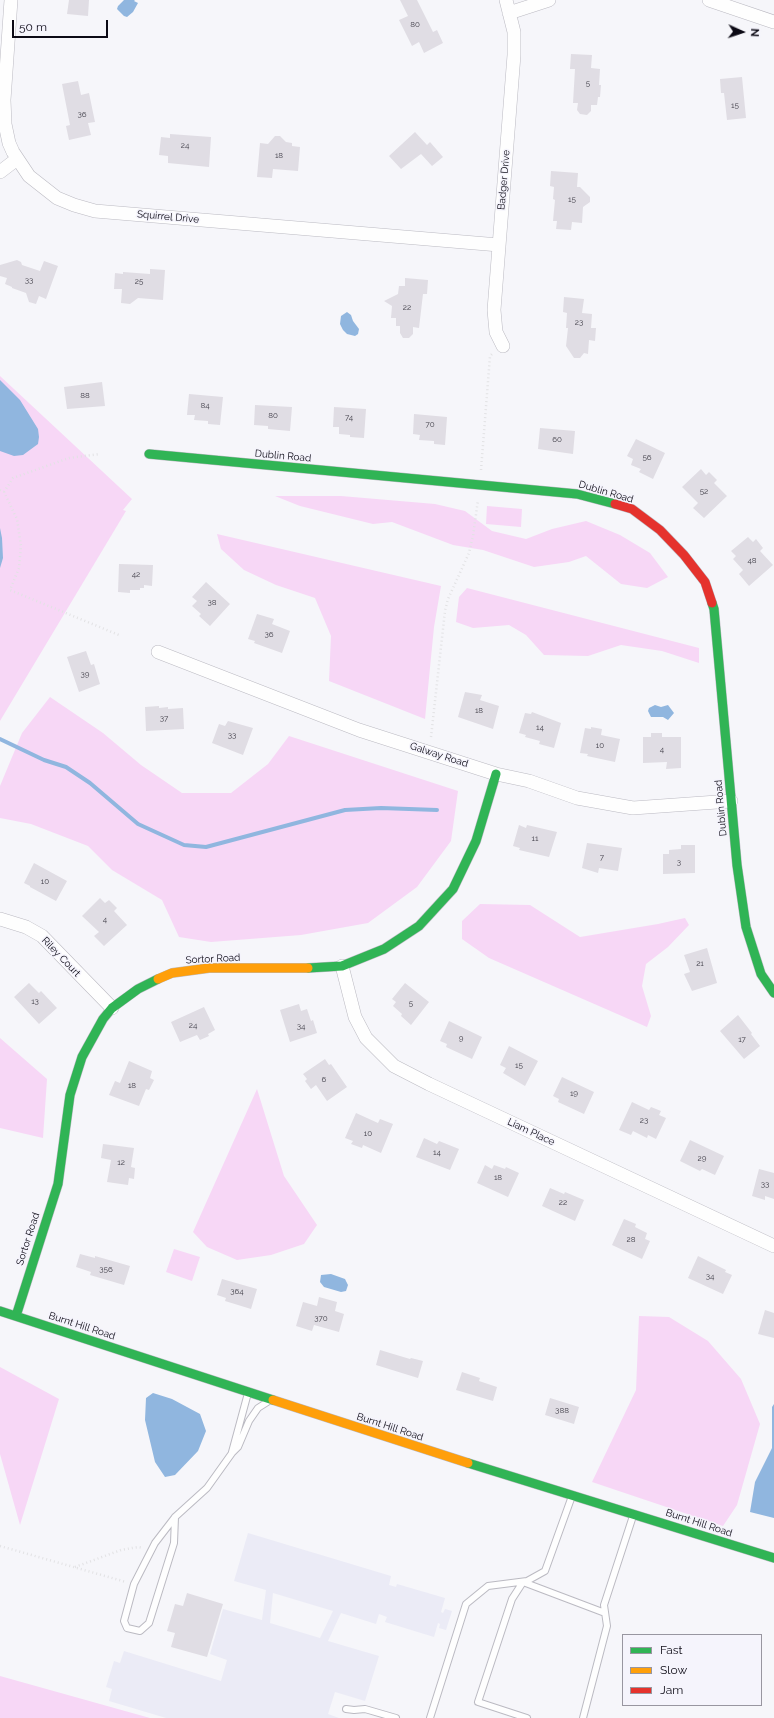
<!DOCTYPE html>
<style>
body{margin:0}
#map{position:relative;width:774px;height:1718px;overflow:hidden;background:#f6f6fa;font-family:Raleway,sans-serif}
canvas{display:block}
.legend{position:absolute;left:622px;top:1634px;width:140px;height:72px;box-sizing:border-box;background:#f5f4fc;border:1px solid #9896a0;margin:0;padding:5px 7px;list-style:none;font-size:12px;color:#0c0a15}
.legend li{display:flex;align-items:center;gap:8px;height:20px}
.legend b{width:20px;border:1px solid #9896a0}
.north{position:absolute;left:722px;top:12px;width:40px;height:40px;-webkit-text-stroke:3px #f5f4fc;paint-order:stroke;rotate:93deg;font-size:11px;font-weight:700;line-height:16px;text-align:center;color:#0c0a15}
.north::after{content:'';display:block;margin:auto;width:14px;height:18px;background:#0c0a15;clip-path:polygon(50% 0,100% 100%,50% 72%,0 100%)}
.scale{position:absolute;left:12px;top:20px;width:96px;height:18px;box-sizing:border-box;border:2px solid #0c0a15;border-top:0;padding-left:5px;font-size:12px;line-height:14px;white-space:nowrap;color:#0c0a15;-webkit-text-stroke:3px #f5f4fc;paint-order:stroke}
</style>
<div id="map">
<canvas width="774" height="1718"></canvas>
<ul class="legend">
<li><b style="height:5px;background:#30b455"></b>Fast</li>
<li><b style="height:5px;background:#ff9f0a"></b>Slow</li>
<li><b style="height:5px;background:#e5322d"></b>Jam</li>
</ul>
<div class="north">N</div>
<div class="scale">50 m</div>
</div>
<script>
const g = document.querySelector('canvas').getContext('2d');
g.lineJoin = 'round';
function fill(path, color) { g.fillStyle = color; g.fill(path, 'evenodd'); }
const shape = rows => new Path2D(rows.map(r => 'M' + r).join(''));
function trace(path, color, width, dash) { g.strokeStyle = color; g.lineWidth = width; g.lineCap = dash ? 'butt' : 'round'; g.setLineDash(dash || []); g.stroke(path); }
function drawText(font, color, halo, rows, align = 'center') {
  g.font = font + ' Raleway,sans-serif'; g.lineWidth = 3; g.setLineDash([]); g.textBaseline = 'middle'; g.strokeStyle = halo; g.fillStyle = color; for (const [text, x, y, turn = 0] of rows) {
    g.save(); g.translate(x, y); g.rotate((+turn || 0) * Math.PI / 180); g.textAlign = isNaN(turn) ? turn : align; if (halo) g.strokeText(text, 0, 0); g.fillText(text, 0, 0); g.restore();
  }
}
fill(shape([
 [248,1533,391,1576,389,1585,396,1587,397,1584,445,1598,441,1612,443,1613,445,1609,452,1611,446,1630,439,1628,440,1624,438,1623,434,1637,385,1622,387,1617,379,1614,376,1624,341,1613,328,1641,379,1656,365,1701,335,1692,328,1714,339,1718,166,1718,109,1701,112,1689,106,1687,114,1661,120,1663,124,1651,221,1681,227,1660,210,1654,223,1609,262,1620,266,1590,234,1581],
 [273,1593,333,1611,320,1638,270,1623]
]), '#ebebf6');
fill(shape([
 [0,376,132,499,123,510,126,511,0,721],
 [275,496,341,496,435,504,465,511,492,531,526,539,552,529,586,521,620,535,650,553,668,577,647,588,621,584,586,556,569,562,534,567,483,550,453,545,392,522,373,524,300,506],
 [487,506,522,509,521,527,486,524],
 [217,534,441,586,434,627,425,719,329,681,331,636,315,598,276,585,244,570,221,549],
 [467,588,699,648,699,663,662,651,621,645,588,656,544,655,526,635,509,625,473,628,456,622,459,597],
 [50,697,103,733,141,765,182,793,231,793,268,764,289,736,458,791,451,841,417,887,368,923,301,935,211,942,179,937,162,900,112,870,88,846,31,824,0,818,0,786,22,733],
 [480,904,530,905,580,937,658,924,685,918,689,925,668,947,646,964,642,986,651,1016,647,1027,489,958,462,939,462,921],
 [0,1038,47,1079,43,1138,0,1128],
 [257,1089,284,1176,317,1225,304,1244,271,1255,237,1260,207,1247,193,1232],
 [174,1249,200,1257,192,1281,166,1272],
 [639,1316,669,1317,708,1341,741,1379,760,1424,737,1505,723,1526,592,1482,636,1390],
 [0,1367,59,1399,20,1525,0,1454],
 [0,1676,150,1718,0,1718]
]), '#f7d7f6');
fill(shape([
 [124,0,135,0,134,1,138,3,133,12,127,17,124,16,117,9,118,6],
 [347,312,351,315,353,321,359,329,358,334,355,336,347,334,343,330,340,324,341,316],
 [0,380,20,400,38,429,39,437,38,444,23,455,14,456,0,451],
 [0,528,2,538,3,558,0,568],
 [655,705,661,707,668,705,674,713,668,720,663,717,651,717,648,711,649,708],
 [331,1274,345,1279,348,1285,346,1291,341,1292,324,1287,320,1282,321,1275],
 [153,1393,172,1399,200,1414,206,1431,198,1451,175,1475,165,1477,155,1462,145,1420,146,1398],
 [774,1404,774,1518,750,1512,755,1482,772,1448,772,1407]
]), '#90b6df');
trace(shape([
 [0,739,44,760,66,767,90,783,138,824,184,845,206,847,345,810,381,808,437,810]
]), '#90b6df', 4);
fill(shape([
 [69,0,89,0,88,16,67,14],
 [400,0,417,0,433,32,437,30,443,43,424,53,419,42,412,46,399,20,408,16],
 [571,54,592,55,591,68,600,69,599,85,601,85,600,97,598,97,597,105,591,105,591,111,587,115,580,114,577,110,578,103,573,103,575,69,570,69],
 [742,77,746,118,727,120,724,93,721,93,720,79],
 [78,81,81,95,89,93,95,122,88,123,91,135,69,140,66,126,70,125,62,84],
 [415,132,427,145,430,142,443,157,432,166,421,154,401,169,389,156],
 [170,134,211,137,209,167,168,163,168,156,159,155,161,137,170,138],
 [275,136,280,136,286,142,292,143,292,146,300,147,298,171,273,169,272,178,257,177,260,143,268,144],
 [551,171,578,173,577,187,580,187,590,197,590,202,583,207,582,223,572,222,571,230,556,229,557,221,553,221,555,200,553,199,554,187,550,186],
 [17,260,21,262,22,265,40,271,44,261,58,266,46,299,39,296,36,304,29,302,26,293,12,288,12,287,5,284,7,278,0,276,0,265],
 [150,269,165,270,163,300,138,298,130,304,121,303,122,289,114,289,115,273,123,274,123,272,150,274],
 [405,278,428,280,427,294,423,294,419,328,413,327,413,334,409,338,403,338,400,333,400,326,396,326,396,318,391,318,392,306,384,301,398,294,399,286,405,286],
 [564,297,584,299,582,313,592,314,591,328,596,328,595,341,589,340,588,354,584,353,580,358,574,358,566,346,568,328,566,328,567,313,563,312],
 [102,382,105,406,67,409,64,387],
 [189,394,223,397,220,425,208,424,208,421,194,420,195,415,187,415],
 [255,405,292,407,290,431,268,429,268,426,254,425],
 [334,407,366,409,364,438,350,437,350,435,339,434,339,427,333,427],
 [414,414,447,417,445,445,434,444,434,441,419,440,420,435,413,434],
 [540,428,575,431,573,454,538,449],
 [636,439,665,453,653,479,639,472,641,469,631,465,633,459,627,456],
 [701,469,706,475,709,472,717,480,714,483,727,496,704,518,693,508,698,503,682,487],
 [748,537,753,542,756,539,763,548,760,551,773,565,749,586,739,574,743,570,733,559,736,556,731,551],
 [119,564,153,565,152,586,144,585,144,588,140,588,140,590,130,590,130,593,118,592],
 [206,582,230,604,210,626,199,616,201,614,192,606,197,601,192,597],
 [257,614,274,619,272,624,290,631,282,653,254,643,255,641,248,639],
 [86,651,91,665,94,664,100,684,79,692,67,657],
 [465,692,482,695,480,700,499,706,493,729,458,717],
 [159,706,159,708,168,707,168,709,183,708,184,729,146,731,145,707],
 [532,712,561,723,554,748,539,744,540,741,525,737,526,735,519,733,525,713,531,714],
 [228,721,253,728,243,755,212,743,219,724,225,726],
 [591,727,602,729,601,735,620,739,615,762,587,756,588,754,580,753,585,728,591,729],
 [651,733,662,733,662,737,681,737,681,768,666,769,667,762,643,763,643,737,651,737],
 [519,825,526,828,527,825,557,832,549,857,519,850,520,848,513,846],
 [587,843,622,848,618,871,599,868,598,873,582,868],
 [681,845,695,845,695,873,663,874,663,854,669,854,669,850,681,849],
 [34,863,67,881,56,901,30,887,30,886,24,883],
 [100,898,105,903,109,900,117,908,114,911,127,925,104,946,94,936,99,932,82,916],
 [707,948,717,983,692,991,684,974,690,972,684,955],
 [29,983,39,993,41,991,57,1008,39,1024,14,997],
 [405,983,429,1002,411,1025,401,1016,402,1014,393,1006,396,1002,392,999],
 [299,1004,301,1011,307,1009,311,1021,313,1020,317,1033,290,1042,280,1010],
 [204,1007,215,1030,208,1034,209,1036,200,1040,197,1035,180,1042,171,1022],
 [738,1015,752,1033,751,1034,760,1046,744,1059,720,1031],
 [449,1021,482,1037,472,1059,446,1047,447,1044,440,1041],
 [509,1046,538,1061,525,1086,503,1073,506,1068,500,1065],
 [325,1059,329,1065,331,1064,347,1087,327,1101,316,1085,311,1089,305,1081,307,1079,303,1074],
 [129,1061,152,1071,150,1078,154,1080,149,1090,146,1089,139,1106,109,1095,115,1081,120,1083],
 [562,1077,594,1092,584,1114,558,1102,559,1099,553,1096],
 [632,1102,649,1110,651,1107,661,1111,659,1115,666,1118,656,1139,648,1135,647,1138,633,1131,631,1135,619,1130],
 [356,1113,378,1123,380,1119,393,1124,381,1153,363,1145,362,1148,351,1144,353,1141,345,1138],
 [424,1138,437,1144,439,1141,459,1149,450,1170,416,1157],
 [690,1140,724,1156,715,1175,702,1169,700,1171,680,1161],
 [103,1144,134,1148,131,1167,135,1168,134,1179,129,1178,128,1185,107,1182,111,1160,101,1158],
 [485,1165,492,1169,494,1165,505,1169,506,1167,519,1173,508,1197,477,1183],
 [759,1169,774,1173,774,1199,765,1196,765,1200,752,1196],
 [550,1188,564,1194,565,1192,584,1200,575,1221,542,1206],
 [624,1219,636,1224,635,1227,647,1233,645,1239,650,1241,642,1259,612,1245],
 [80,1254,95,1258,95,1256,130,1266,124,1285,90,1275,91,1272,76,1267],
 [698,1256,726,1270,725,1272,732,1275,723,1294,688,1278],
 [222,1279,257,1289,251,1309,225,1301,226,1298,217,1295],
 [319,1297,337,1302,335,1311,344,1314,339,1332,314,1325,312,1331,296,1326,303,1302,317,1306],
 [765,1310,774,1313,774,1338,758,1334],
 [380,1350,410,1359,411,1358,423,1361,418,1378,376,1365],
 [462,1372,480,1378,479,1381,497,1387,493,1401,456,1390],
 [550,1398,579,1407,574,1424,545,1415],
 [187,1593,223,1604,207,1657,171,1647,175,1633,167,1631,175,1604,183,1606]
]), '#e0dde4');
const lane = shape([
 [232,1452,248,1393],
 [175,1517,174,1543,149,1623,140,1631,127,1628,124,1621,134,1584,155,1543,175,1517,207,1488,232,1453,238,1447,249,1421,258,1408,269,1401],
 [523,1582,512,1599,478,1702,527,1718],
 [523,1582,605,1613],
 [346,1709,354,1710,365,1709,396,1718],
 [430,1718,466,1604,488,1586,527,1581,545,1571,572,1496],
 [583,1718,607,1626,604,1605,633,1516]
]);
const street = shape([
 [11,0,4,100,5,124,9,143,13,152,29,176,57,198,74,205,95,211,499,245],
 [709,0,774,22],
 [509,13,549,0],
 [0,172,17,159],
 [503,346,496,332,494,310,514,55,514,32,506,0],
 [158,652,359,730,496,774,529,781,577,798,633,808,731,801],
 [0,919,26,927,42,936,112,1008],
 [342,966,355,1017,366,1038,394,1066,429,1084,774,1246]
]);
const fast = shape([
 [149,454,577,494,615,504],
 [712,603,714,609,737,865,746,927,761,974,774,993],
 [308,968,342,966,384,949,419,926,453,889,476,841,496,774],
 [0,1311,273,1400],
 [16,1316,58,1184,70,1095,82,1057,103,1019,112,1008,138,989,158,979],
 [468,1463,774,1558]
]);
const slow = shape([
 [158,979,172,973,209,968,308,968],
 [273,1400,468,1463]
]);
const jam = shape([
 [615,504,632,509,660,530,684,555,705,582,712,603]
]);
trace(lane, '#bbbac2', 8);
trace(street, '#bbbac2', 14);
trace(fast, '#bbbac2', 10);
trace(slow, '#bbbac2', 10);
trace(jam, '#bbbac2', 10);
trace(shape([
 [481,470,490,356,493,353],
 [0,490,4,492,17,519,21,546,19,568,10,590,119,635],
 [4,492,13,478,69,458,100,454],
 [431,737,445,611,448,599,469,553,473,536,478,500],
 [0,1546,126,1582],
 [75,1567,121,1550,138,1547,143,1548]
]), '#e2e2e4', 2.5, [1, 3]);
trace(lane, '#fefefe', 6);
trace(street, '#fefefe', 13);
trace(fast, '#30b455', 9);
trace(slow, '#ff9f0a', 9);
trace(jam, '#e5322d', 9);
drawText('8px', '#43414b', null, [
 ["80",415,25],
 ["5",588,84],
 ["15",735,106],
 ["36",82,115],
 ["24",185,146],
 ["18",279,156],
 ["15",572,200],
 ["33",29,281],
 ["25",139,282],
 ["22",407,308],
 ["23",579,323],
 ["88",85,396],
 ["84",205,406],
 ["80",273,416],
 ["74",349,418],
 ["70",430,425],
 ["60",557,440],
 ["56",647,458],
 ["52",704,492],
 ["48",752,561],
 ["42",136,575],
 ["38",212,603],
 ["36",269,635],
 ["39",85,675],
 ["18",479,711],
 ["37",164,719],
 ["14",540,728],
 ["33",232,736],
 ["10",600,746],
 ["4",662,750],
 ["11",535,839],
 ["7",602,858],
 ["3",679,863],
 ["10",45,882],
 ["4",105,920],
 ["21",700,964],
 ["13",35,1002],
 ["5",411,1004],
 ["24",193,1026],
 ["34",301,1027],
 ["9",461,1039],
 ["17",742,1040],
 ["15",519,1066],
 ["6",324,1080],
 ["18",132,1086],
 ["19",574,1094],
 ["23",644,1121],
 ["10",368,1134],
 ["14",437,1153],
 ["29",702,1159],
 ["12",121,1163],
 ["18",498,1178],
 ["33",765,1185],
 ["22",563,1203],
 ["28",631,1240],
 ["356",106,1270],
 ["34",710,1277],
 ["364",237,1292],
 ["370",321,1319],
 ["388",562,1411]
]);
drawText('10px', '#0c0a15', '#f5f4fc', [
 ["Badger Drive",504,180,-85],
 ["Squirrel Drive",168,217,5],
 ["Dublin Road",283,456,5],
 ["Dublin Road",606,492,16],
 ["Galway Road",439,755,18],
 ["Dublin Road",721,808,-95],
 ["Riley Court",61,957,46],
 ["Sortor Road",213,959,-3],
 ["Liam Place",531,1132,25],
 ["Sortor Road",28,1239,-72],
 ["Burnt Hill Road",82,1326,18],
 ["Burnt Hill Road",390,1427,18],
 ["Burnt Hill Road",699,1523,18]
]);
</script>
